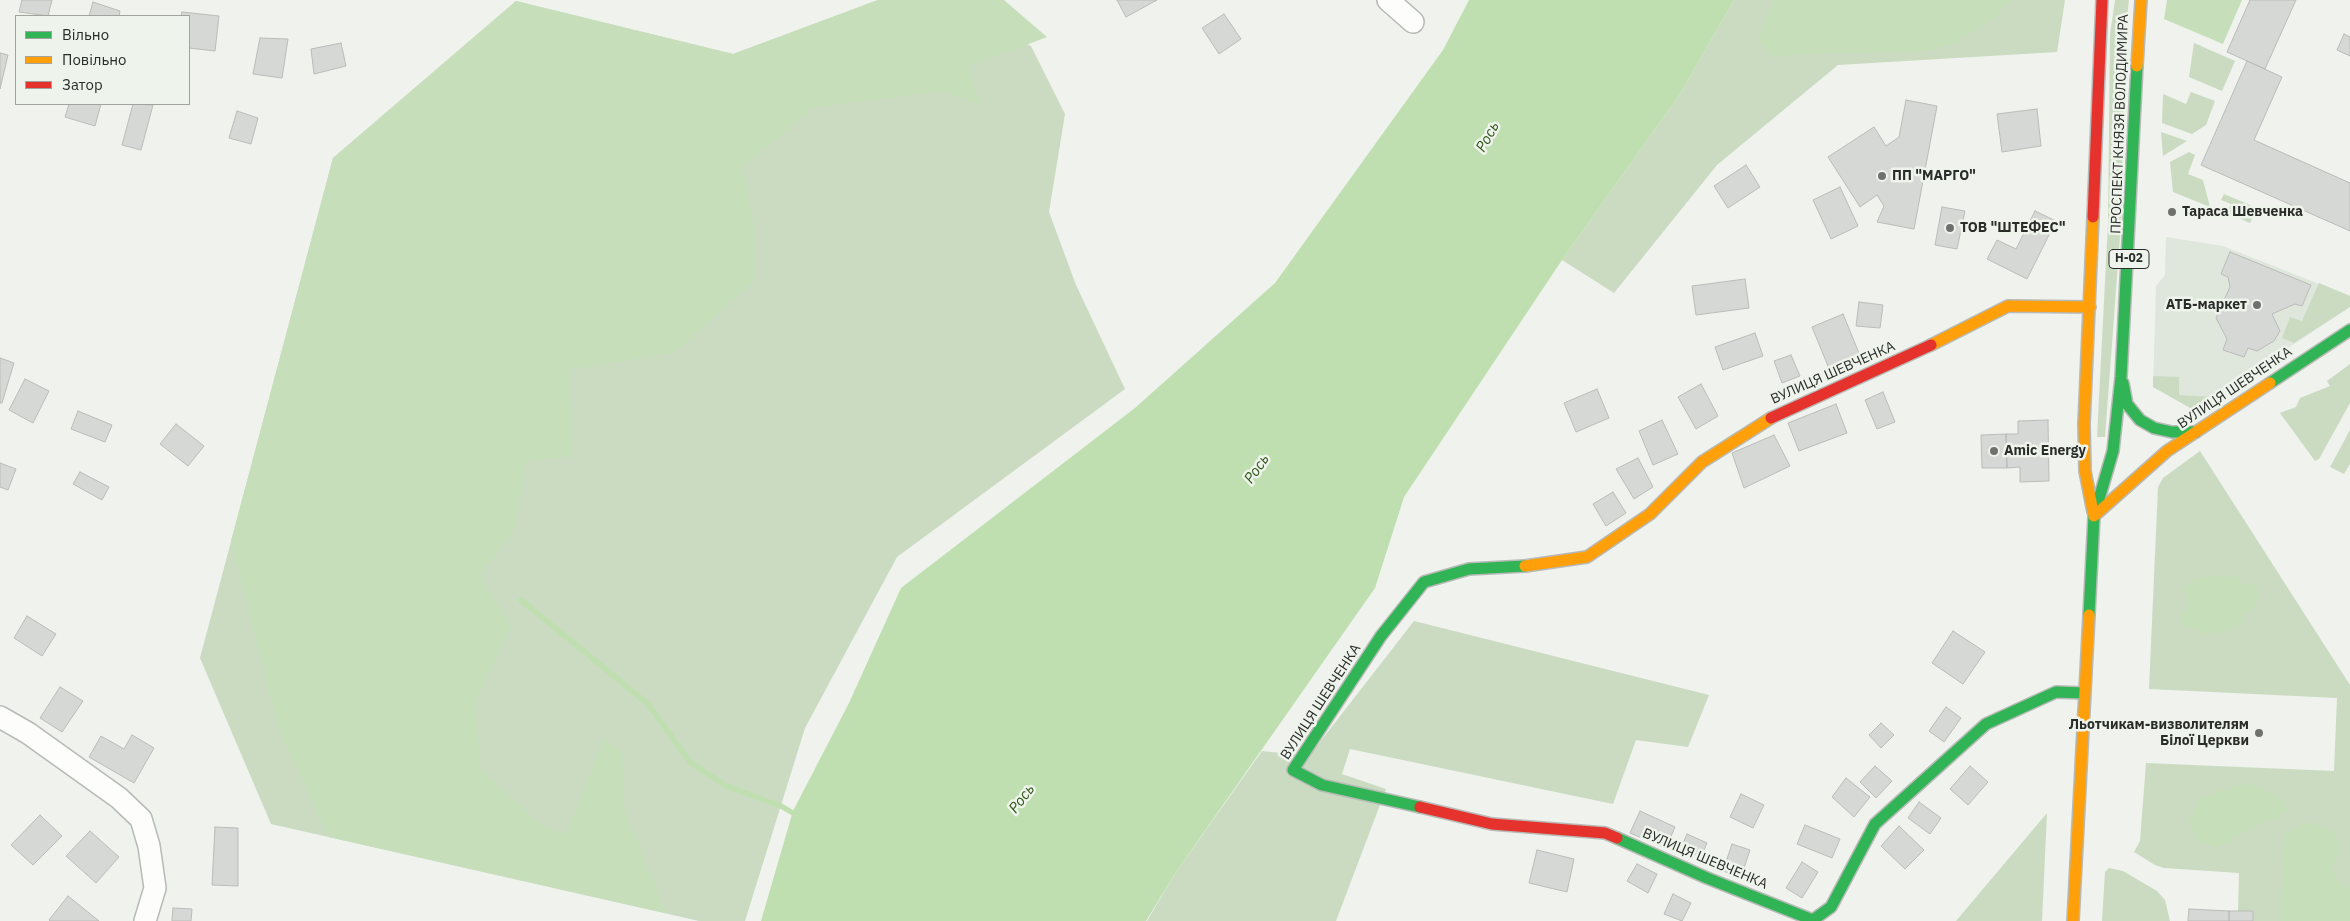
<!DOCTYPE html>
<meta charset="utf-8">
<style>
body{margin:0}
#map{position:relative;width:2350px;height:921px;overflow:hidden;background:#eff2ed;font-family:"IBM Plex Sans",sans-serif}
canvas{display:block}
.legend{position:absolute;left:15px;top:15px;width:175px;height:90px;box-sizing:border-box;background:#eef4eb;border:1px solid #a0a49d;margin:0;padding:6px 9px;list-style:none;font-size:15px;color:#2a2c29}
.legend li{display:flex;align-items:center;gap:10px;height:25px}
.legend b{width:25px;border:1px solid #a0a49d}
</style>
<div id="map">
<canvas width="2350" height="921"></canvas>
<ul class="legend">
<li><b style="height:6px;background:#30b455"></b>Вільно</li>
<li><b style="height:6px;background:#ff9f0a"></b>Повільно</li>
<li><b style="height:6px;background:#e5322d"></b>Затор</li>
</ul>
</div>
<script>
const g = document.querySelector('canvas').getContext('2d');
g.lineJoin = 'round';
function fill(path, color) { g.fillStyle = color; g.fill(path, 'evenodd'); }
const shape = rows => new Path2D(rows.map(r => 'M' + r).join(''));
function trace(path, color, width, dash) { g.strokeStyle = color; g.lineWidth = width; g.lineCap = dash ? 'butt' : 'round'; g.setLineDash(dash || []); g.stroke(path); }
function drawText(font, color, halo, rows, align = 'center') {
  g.font = font + ' "IBM Plex Sans",sans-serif'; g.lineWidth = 5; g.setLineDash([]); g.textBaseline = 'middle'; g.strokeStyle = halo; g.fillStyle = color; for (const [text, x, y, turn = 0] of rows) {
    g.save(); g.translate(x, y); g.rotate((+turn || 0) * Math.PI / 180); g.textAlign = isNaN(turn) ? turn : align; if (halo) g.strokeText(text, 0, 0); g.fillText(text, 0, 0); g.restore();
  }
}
fill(shape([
 [2166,237,2223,246,2350,296,2350,307,2194,410,2153,387,2156,286,2165,275]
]), '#dfe7dd');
fill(shape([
 [878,0,930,0,1031,46,1065,114,1049,212,1076,285,1125,389,897,557,805,728,745,921,699,921,271,824,200,658,333,158,516,1,733,54],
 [1734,0,2065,0,2057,52,1838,65,1717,165,1614,293,1562,260,1680,94],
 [2115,0,2129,0,2125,35,2121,223,2105,437,2097,437,2108,223,2110,35],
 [2194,43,2235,61,2222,91,2189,77],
 [2191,92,2215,101,2206,125,2192,134,2162,123,2163,94,2186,104],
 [2161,132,2187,141,2163,156],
 [2189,152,2195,155,2188,174,2203,180,2210,207,2173,192,2170,162],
 [2224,194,2257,208,2250,223,2227,213,2231,204,2221,200],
 [2319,283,2350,296,2350,307,2294,343,2282,338,2290,317,2302,321],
 [2350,364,2350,403,2319,459,2315,461,2280,413,2296,407,2300,398,2330,386,2327,381],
 [2153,376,2179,377,2179,395,2212,397,2194,410,2153,387],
 [2350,430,2350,464,2344,474,2330,467],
 [2200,451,2350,685,2350,921,2253,921,2253,911,2238,911,2239,873,2164,868,2155,865,2134,852,2140,841,2146,763,2334,771,2337,698,2149,689,2158,487,2163,478],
 [1414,621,1709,695,1688,747,1636,740,1613,804,1350,749,1342,774,1386,789,1336,921,1147,921,1176,872,1262,751,1309,756],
 [2047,813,2042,921,1956,921],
 [2109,868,2123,871,2157,891,2165,900,2170,921,2102,921,2105,872]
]), '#cadbc2');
fill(shape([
 [878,0,1004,0,1047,37,968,67,981,105,940,91,813,108,743,167,753,221,754,281,675,352,569,370,573,456,526,461,516,527,480,575,511,626,476,702,480,768,540,825,566,835,604,737,622,753,624,808,666,913,329,837,279,731,231,541,333,158,516,1,733,54],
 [1775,0,2009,0,2009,1,1994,18,1952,45,1918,52,1805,54,1771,58,1759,40,1768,12],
 [2167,0,2242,0,2223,44,2164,19],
 [2235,575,2243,584,2256,584,2258,598,2254,608,2240,615,2245,620,2231,631,2204,634,2182,623,2181,612,2190,607,2183,590,2192,580,2210,576,2225,577],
 [2246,783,2280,797,2287,809,2280,817,2261,823,2216,848,2196,838,2189,820,2199,801,2215,792],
 [2307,822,2334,832,2340,847,2332,870,2343,886,2350,886,2350,921,2279,921,2285,834]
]), '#c6dfba');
fill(shape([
 [1469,0,1734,0,1680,94,1562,260,1404,497,1375,588,1176,872,1146,921,761,921,793,811,849,703,901,588,1135,408,1275,283,1443,50]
]), '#bfdfb0');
trace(shape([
 [521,600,648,704,690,762,726,786,781,806,798,816]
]), '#bfdfb0', 5.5);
const building = shape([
 [22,0,52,0,48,16,19,12,22,0],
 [1117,0,1157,0,1126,17,1117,0],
 [2250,0,2296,0,2265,69,2227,52,2250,0],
 [93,2,120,11,119,16,89,16,93,2],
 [182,12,219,16,215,51,189,48,189,16,181,16,182,12],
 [1224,14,1241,39,1219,54,1202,28,1224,14],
 [2344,34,2350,37,2350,56,2337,50,2344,34],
 [260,38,288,39,282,78,253,74,260,38],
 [341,43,346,66,314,74,311,49,341,43],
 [0,53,8,55,0,89,0,53],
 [2247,61,2282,77,2254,140,2350,183,2350,231,2201,165,2247,61],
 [1906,100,1937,106,1914,229,1877,222,1884,206,1877,195,1860,207,1828,157,1874,127,1886,146,1899,137,1906,100],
 [69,104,101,104,95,126,65,117,69,104],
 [133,104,153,105,141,150,122,145,133,104],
 [2037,109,2041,146,2002,152,1997,114,2037,109],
 [237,111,258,118,251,144,229,138,237,111],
 [1746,165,1760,187,1728,208,1714,186,1746,165],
 [1840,187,1858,226,1831,239,1813,200,1840,187],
 [1942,207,1965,211,1957,249,1935,245,1942,207],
 [2035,211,2056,221,2027,279,1987,259,1997,240,2016,249,2035,211],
 [2230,252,2311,285,2302,306,2295,304,2272,314,2280,331,2274,341,2257,351,2248,348,2244,357,2223,350,2227,339,2216,318,2230,287,2228,277,2221,274,2230,252],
 [1745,279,1749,308,1696,315,1692,286,1745,279],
 [1859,302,1883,305,1880,328,1856,326,1859,302],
 [1843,314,1861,358,1830,371,1812,327,1843,314],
 [1755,333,1763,356,1723,370,1715,347,1755,333],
 [1791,355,1800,376,1782,383,1774,361,1791,355],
 [0,358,14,363,2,403,0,403,0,358],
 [25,379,49,391,33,423,9,410,25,379],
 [1701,384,1718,416,1696,429,1678,397,1701,384],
 [1597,389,1609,418,1576,432,1564,403,1597,389],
 [1883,392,1895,422,1877,429,1865,400,1883,392],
 [1836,404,1847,433,1799,451,1788,423,1836,404],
 [78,411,112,425,105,442,71,429,78,411],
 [1662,420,1678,454,1653,465,1639,431,1662,420],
 [2048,420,2049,481,2020,482,2020,467,2007,468,2006,434,2018,434,2018,421,2048,420],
 [176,424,204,446,188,466,160,444,176,424],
 [2006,434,2007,468,1982,468,1981,435,2006,434],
 [1774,435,1790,466,1744,488,1732,453,1774,435],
 [1638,458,1653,487,1634,499,1616,469,1638,458],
 [0,463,16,469,8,490,0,487,0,463],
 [80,472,109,487,102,500,73,484,80,472],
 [1613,492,1626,513,1606,526,1593,504,1613,492],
 [27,616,56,634,42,656,14,638,27,616],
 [1953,631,1985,652,1963,684,1932,663,1953,631],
 [60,687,83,701,62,732,40,718,60,687],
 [1946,707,1961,718,1944,742,1929,731,1946,707],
 [1881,723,1894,735,1881,748,1869,735,1881,723],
 [132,735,154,748,134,783,89,757,101,736,124,749,132,735],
 [1875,766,1892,781,1876,798,1860,782,1875,766],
 [1970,766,1988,782,1968,805,1950,789,1970,766],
 [1846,778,1870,797,1854,817,1832,797,1846,778],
 [1741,794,1764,805,1753,828,1730,817,1741,794],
 [1919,802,1941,818,1930,834,1908,818,1919,802],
 [1640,811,1675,827,1666,848,1630,833,1640,811],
 [40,815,62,836,33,865,11,845,40,815],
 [1805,825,1840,839,1832,858,1797,844,1805,825],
 [1899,826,1924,850,1905,869,1881,846,1899,826],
 [215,827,238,828,238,886,212,885,215,827],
 [90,831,119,857,96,883,66,856,90,831],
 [1687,834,1707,843,1701,857,1681,848,1687,834],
 [1732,844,1750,850,1741,877,1723,871,1732,844],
 [1537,850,1574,859,1567,892,1529,883,1537,850],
 [1802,862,1818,872,1802,898,1786,888,1802,862],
 [1637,864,1657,874,1648,893,1627,881,1637,864],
 [1673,894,1691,903,1682,921,1664,914,1673,894],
 [68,896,99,921,50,921,49,920,68,896],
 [173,908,192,909,191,921,172,921,173,908],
 [2189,909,2229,911,2229,921,2188,921,2189,909],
 [2229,911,2253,911,2253,921,2229,921,2229,911]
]);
fill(building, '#d6d8d5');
trace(building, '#b9bcb8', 1);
const street = shape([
 [1388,0,1413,22],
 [0,717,28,733,119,798,141,819,149,846,155,888,145,921]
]);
const fast = shape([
 [2123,383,2127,404,2140,420,2154,428,2172,432,2196,432],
 [2270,383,2350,330],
 [2089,615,2094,516,2113,451,2121,377,2137,66],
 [1420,807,1322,785,1293,770,1381,636,1424,582,1469,569,1525,566],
 [1617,838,1707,878,1813,920,1831,907,1875,824,1986,724,2056,692,2084,693]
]);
const slow = shape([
 [2137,66,2141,0],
 [2093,217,2084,424,2085,471,2093,512],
 [1931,345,2008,306,2090,307],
 [2094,516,2167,451,2270,383],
 [1525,566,1587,557,1650,514,1702,462,1771,418],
 [2073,921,2089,615]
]);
const jam = shape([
 [2093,217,2102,0],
 [1771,418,1931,345],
 [1420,807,1492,824,1605,833,1617,838]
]);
trace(street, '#b7bab6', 24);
trace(fast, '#b7bab6', 14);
trace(slow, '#b7bab6', 14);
trace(jam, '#b7bab6', 14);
trace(street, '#fdfdfc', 21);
trace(fast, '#30b455', 11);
trace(slow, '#ff9f0a', 11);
trace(jam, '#e5322d', 11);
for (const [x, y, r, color] of [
 [1882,176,5,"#6f716e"],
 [2172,212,5,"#6f716e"],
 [1950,228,5,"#6f716e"],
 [2257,305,5,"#6f716e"],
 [1994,451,5,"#6f716e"],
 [2259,733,5,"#6f716e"]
]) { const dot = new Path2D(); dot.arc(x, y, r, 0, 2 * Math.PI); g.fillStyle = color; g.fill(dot); trace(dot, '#eef4eb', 2); }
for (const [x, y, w] of [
 [2129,259,40]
]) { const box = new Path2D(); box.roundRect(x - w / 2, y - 9.5, w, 19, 4); g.fillStyle = '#eef4eb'; g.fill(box); trace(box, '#2a2c29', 1); }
drawText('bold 12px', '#2a2c29', null, [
 ["Н-02",2129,259]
]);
drawText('14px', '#2a2c29', '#eef4eb', [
 ["ПРОСПЕКТ КНЯЗЯ ВОЛОДИМИРА",2120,124,-88],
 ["ВУЛИЦЯ ШЕВЧЕНКА",1833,373,-24],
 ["ВУЛИЦЯ ШЕВЧЕНКА",2235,388,-34],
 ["ВУЛИЦЯ ШЕВЧЕНКА",1321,702,-57],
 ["ВУЛИЦЯ ШЕВЧЕНКА",1705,859,23]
]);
drawText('bold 14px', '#2a2c29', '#eef4eb', [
 ["ПП \"МАРГО\"",1892,176],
 ["Тараса Шевченка",2182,212],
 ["ТОВ \"ШТЕФЕС\"",1960,228],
 ["АТБ-маркет",2247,305,"right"],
 ["Amic Energy",2004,451],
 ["Льотчикам-визволителям",2249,725,"right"],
 ["Білої Церкви",2249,741,"right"]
], 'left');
drawText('italic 15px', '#2e5617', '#eef4eb', [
 ["Рось",1488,137,-61],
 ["Рось",1257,469,-55],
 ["Рось",1022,799,-52]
]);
</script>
